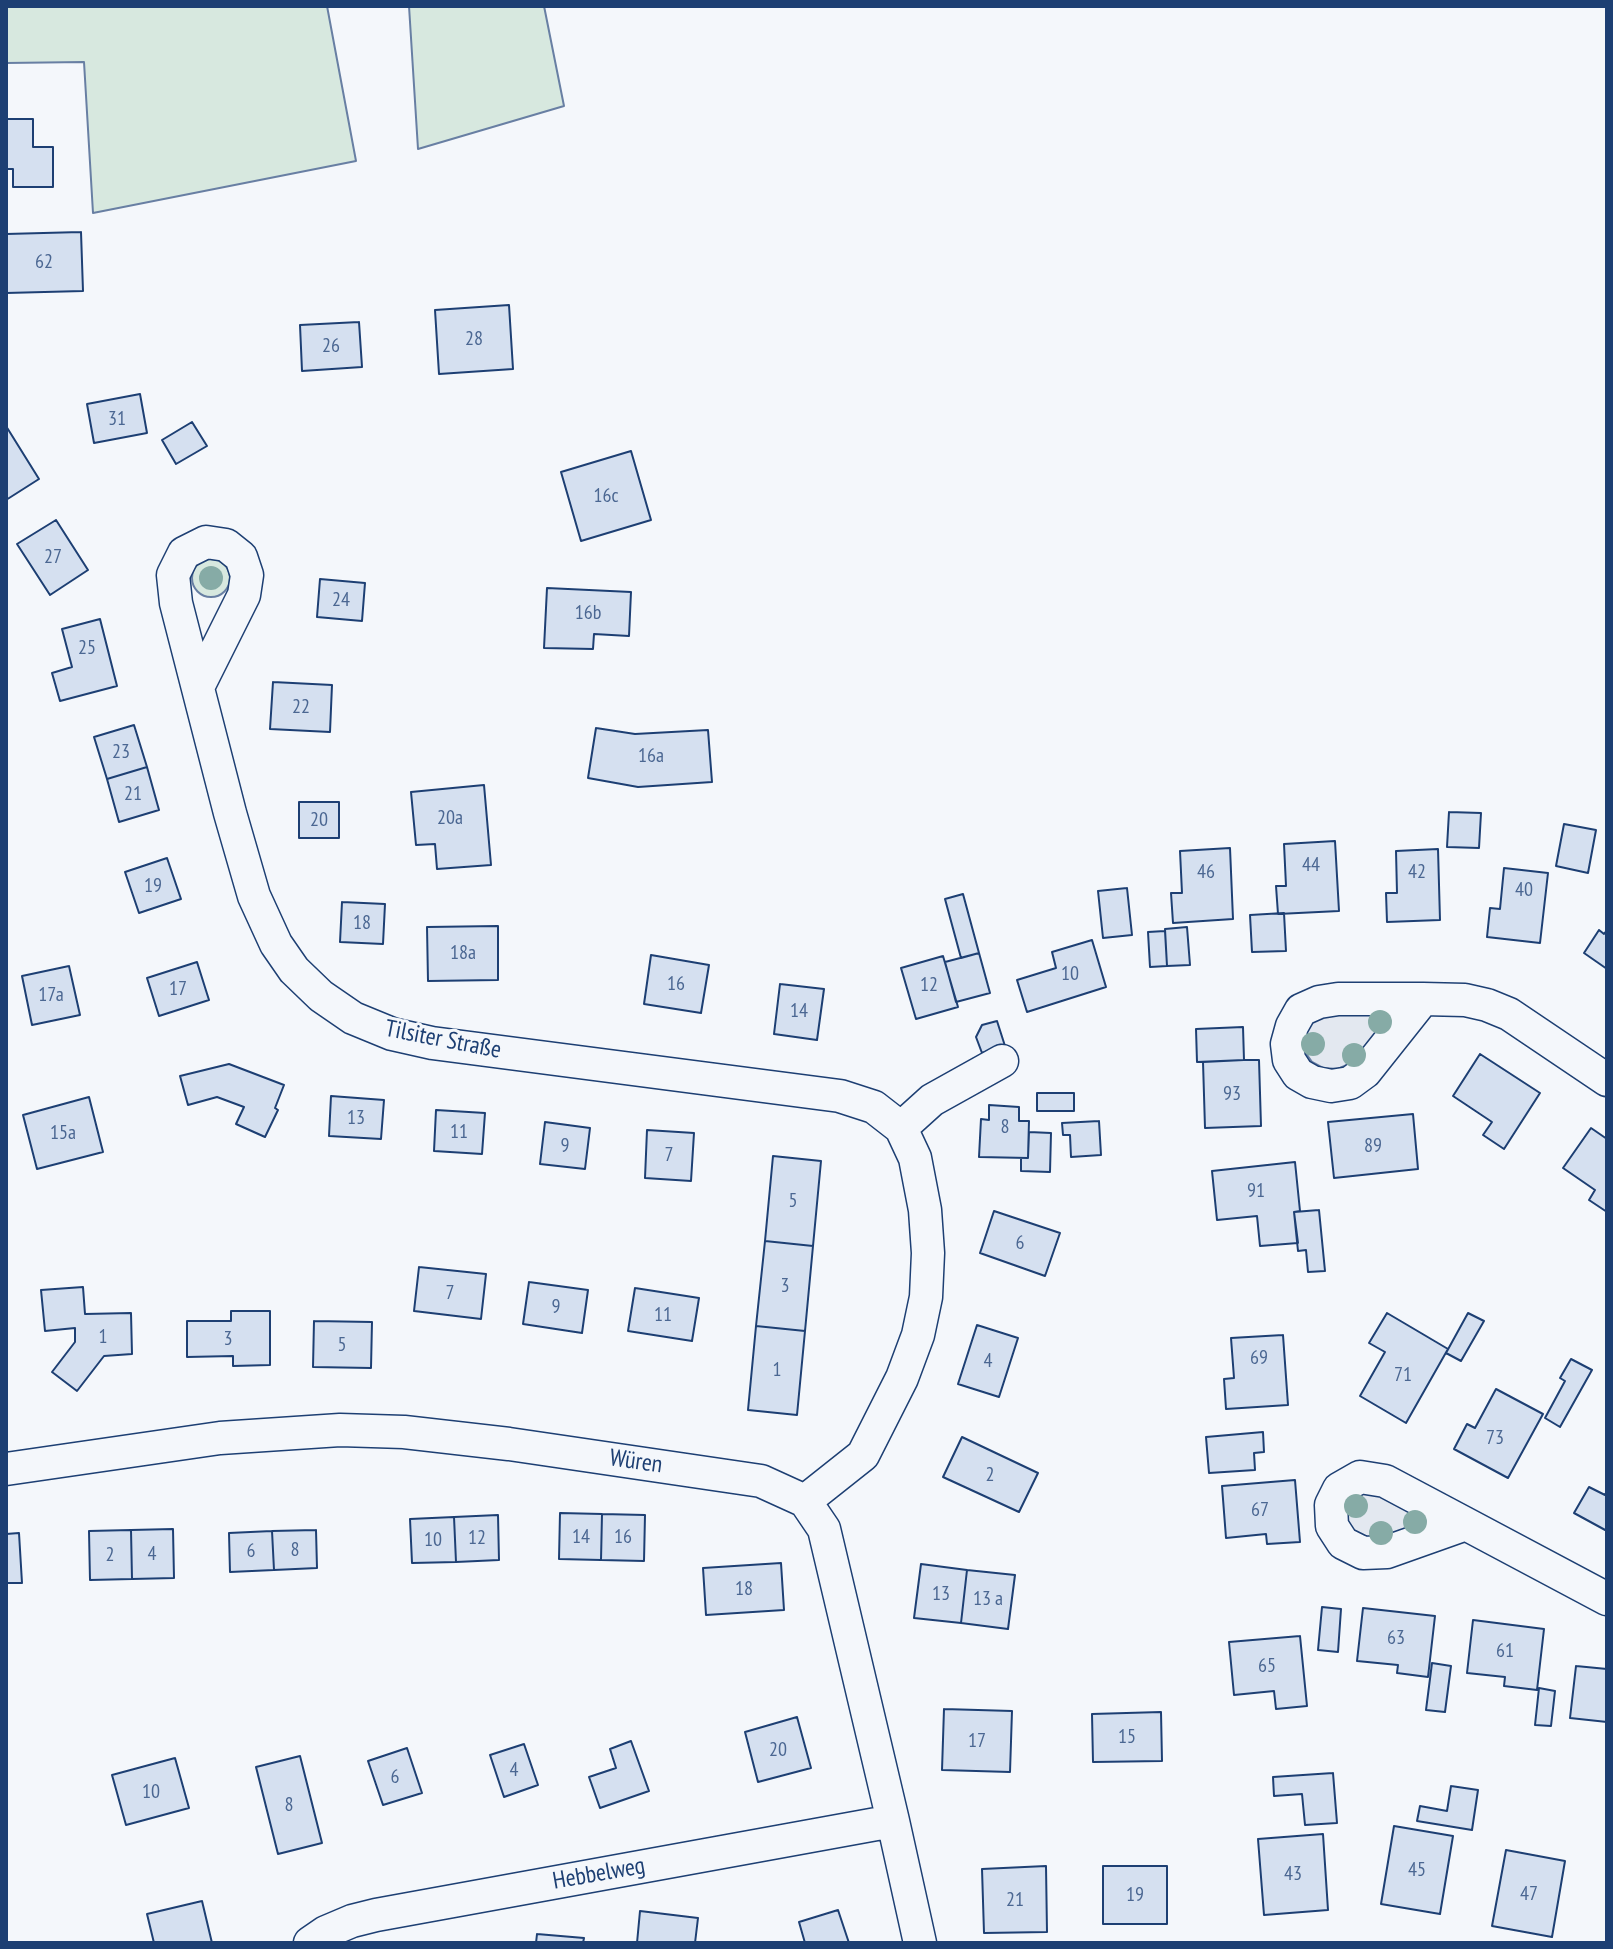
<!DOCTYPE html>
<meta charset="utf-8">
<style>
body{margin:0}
#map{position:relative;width:1613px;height:1949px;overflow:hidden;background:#f4f7fb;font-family:"PT Sans Narrow",sans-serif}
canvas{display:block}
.frame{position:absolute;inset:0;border:8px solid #1d3f73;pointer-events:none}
</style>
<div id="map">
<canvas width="1613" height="1949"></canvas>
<div class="frame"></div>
</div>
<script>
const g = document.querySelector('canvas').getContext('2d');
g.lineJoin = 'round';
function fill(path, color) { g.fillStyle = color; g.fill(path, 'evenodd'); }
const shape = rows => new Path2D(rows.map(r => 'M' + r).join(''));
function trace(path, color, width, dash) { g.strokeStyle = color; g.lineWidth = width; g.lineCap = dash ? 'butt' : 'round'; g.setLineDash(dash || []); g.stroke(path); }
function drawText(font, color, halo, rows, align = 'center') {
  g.font = font + ' "PT Sans Narrow",sans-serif'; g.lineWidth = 6; g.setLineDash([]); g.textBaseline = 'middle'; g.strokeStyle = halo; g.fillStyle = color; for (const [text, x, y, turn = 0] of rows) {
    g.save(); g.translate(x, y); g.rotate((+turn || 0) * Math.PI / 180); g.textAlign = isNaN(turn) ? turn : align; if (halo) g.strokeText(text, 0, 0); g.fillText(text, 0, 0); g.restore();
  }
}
const green = shape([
 [6,6,327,6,356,161,93,213,84,62,6,63,6,6],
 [409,6,544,6,564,106,418,149,409,6],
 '192 578a19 19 0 1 1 38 0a19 19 0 1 1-38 0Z'
]);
fill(green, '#d7e8df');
trace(green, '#687fa3', 2);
const parking = shape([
 [1331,1014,1393,1014,1353,1062,1338,1069,1323,1068,1312,1062,1303,1049,1302,1036,1311,1021,1331,1014],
 [1376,1491,1433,1522,1379,1541,1364,1540,1349,1527,1346,1516,1348,1505,1354,1495,1376,1491]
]);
fill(parking, '#e3e8f0');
trace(parking, '#687fa3', 2);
const building = shape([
 [6,119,33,119,33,147,53,147,53,187,13,187,13,169,6,169,6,119],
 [81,232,83,291,6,293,6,234,81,232],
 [509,305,513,369,439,374,435,310,509,305],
 [359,322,362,367,302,371,300,325,359,322],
 [140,394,147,433,94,443,87,404,140,394],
 [192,422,207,446,176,464,162,440,192,422],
 [6,426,39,479,6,500,6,426],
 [631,451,651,520,581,541,561,472,631,451],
 [56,520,88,570,50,595,17,544,56,520],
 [320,579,365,583,362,621,317,617,320,579],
 [547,588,631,592,629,636,594,634,593,649,544,648,547,588],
 [100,619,117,686,60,701,52,673,72,667,62,629,100,619],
 [273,682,332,685,330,732,270,729,273,682],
 [134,725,147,767,107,779,94,737,134,725],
 [596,728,635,734,708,730,712,782,638,787,588,778,596,728],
 [147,767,159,810,119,822,107,779,147,767],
 [484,785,491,865,437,869,435,844,416,845,411,792,484,785],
 [299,802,339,802,339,838,299,838,299,802],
 [1449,812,1481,813,1479,848,1447,847,1449,812],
 [1564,824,1596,830,1588,873,1556,866,1564,824],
 [1335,841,1339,911,1278,914,1276,886,1286,886,1284,844,1335,841],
 [1230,848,1233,919,1173,923,1171,893,1182,893,1180,851,1230,848],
 [1438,849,1440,920,1387,922,1386,893,1397,893,1396,851,1438,849],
 [167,858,181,899,139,913,125,872,167,858],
 [1504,868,1548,873,1540,943,1487,937,1490,908,1500,909,1504,868],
 [1127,888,1132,935,1103,938,1098,891,1127,888],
 [963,894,979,953,961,958,945,899,963,894],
 [342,902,385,904,383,944,340,942,342,902],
 [1284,913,1286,951,1252,952,1250,915,1284,913],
 [498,926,498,980,428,981,427,927,498,926],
 [1187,927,1190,965,1167,966,1165,929,1187,927],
 [1599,930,1604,934,1607,930,1607,969,1584,953,1599,930],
 [1165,931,1167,966,1150,967,1148,932,1165,931],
 [1092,940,1106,987,1027,1012,1017,980,1056,968,1052,952,1092,940],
 [979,953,990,993,956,1002,945,962,979,953],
 [651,955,709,965,701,1013,644,1004,651,955],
 [943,956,958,1007,916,1019,901,968,943,956],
 [197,962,209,1000,159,1016,147,978,197,962],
 [69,966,80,1015,32,1025,22,976,69,966],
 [780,984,824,989,817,1040,774,1034,780,984],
 [997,1021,1005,1046,982,1053,976,1037,982,1025,997,1021],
 [1243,1027,1244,1060,1197,1062,1196,1029,1243,1027],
 [1480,1054,1540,1093,1504,1149,1483,1135,1492,1122,1453,1096,1480,1054],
 [1244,1060,1259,1060,1261,1126,1205,1128,1203,1062,1244,1060],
 [229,1064,284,1085,275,1108,278,1110,265,1137,236,1124,244,1107,217,1097,188,1105,180,1076,229,1064],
 [1037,1093,1074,1093,1074,1111,1037,1111,1037,1093],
 [331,1096,384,1100,381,1139,329,1136,331,1096],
 [89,1097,103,1152,37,1169,23,1115,89,1097],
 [989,1105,1019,1107,1019,1121,1029,1121,1028,1158,979,1157,981,1119,989,1120,989,1105],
 [436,1110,485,1113,482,1154,434,1151,436,1110],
 [1413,1114,1418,1169,1334,1178,1328,1122,1413,1114],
 [1099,1121,1101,1155,1071,1157,1070,1135,1063,1135,1062,1123,1099,1121],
 [545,1122,590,1128,585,1169,540,1164,545,1122],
 [1591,1128,1607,1139,1607,1212,1589,1200,1595,1190,1563,1168,1591,1128],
 [647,1130,694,1133,691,1181,645,1178,647,1130],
 [1029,1132,1051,1133,1050,1172,1021,1171,1021,1158,1028,1158,1029,1132],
 [773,1156,821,1161,813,1246,765,1241,773,1156],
 [1295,1162,1300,1211,1294,1212,1298,1243,1260,1246,1257,1216,1217,1220,1212,1171,1295,1162],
 [1319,1210,1325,1271,1308,1272,1306,1250,1298,1251,1294,1212,1319,1210],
 [994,1211,1060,1233,1045,1276,980,1253,994,1211],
 [765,1241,813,1246,805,1331,756,1326,765,1241],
 [419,1267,486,1274,481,1319,414,1311,419,1267],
 [529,1282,588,1290,582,1333,523,1324,529,1282],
 [83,1287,85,1314,131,1313,132,1354,104,1356,77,1391,52,1372,75,1342,75,1328,45,1331,41,1290,83,1287],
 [635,1288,699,1298,692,1341,628,1331,635,1288],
 [231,1311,270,1311,270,1365,233,1366,233,1356,187,1357,187,1321,231,1321,231,1311],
 [1387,1313,1448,1349,1406,1423,1360,1396,1385,1352,1369,1343,1387,1313],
 [1468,1313,1484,1321,1461,1361,1446,1353,1468,1313],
 [314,1321,372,1322,371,1368,313,1367,314,1321],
 [977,1325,1018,1338,999,1397,958,1384,977,1325],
 [756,1326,805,1331,797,1415,748,1410,756,1326],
 [1283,1335,1288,1405,1226,1409,1224,1379,1234,1378,1231,1338,1283,1335],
 [1571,1359,1592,1370,1560,1427,1545,1418,1565,1381,1560,1378,1571,1359],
 [1496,1389,1543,1414,1508,1478,1454,1449,1467,1424,1475,1428,1496,1389],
 [1263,1432,1264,1452,1254,1453,1255,1470,1209,1473,1206,1437,1263,1432],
 [962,1437,1038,1473,1019,1512,943,1477,962,1437],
 [1295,1480,1300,1542,1267,1544,1266,1534,1226,1538,1222,1486,1295,1480],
 [1589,1487,1605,1495,1607,1491,1607,1531,1574,1513,1589,1487],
 [560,1513,602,1514,601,1560,559,1559,560,1513],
 [602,1514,645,1515,644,1561,601,1560,602,1514],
 [498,1515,499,1560,456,1562,454,1517,498,1515],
 [454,1517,456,1562,412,1563,410,1519,454,1517],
 [173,1529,174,1578,132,1579,131,1530,173,1529],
 [131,1530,132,1579,90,1580,89,1531,131,1530],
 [316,1530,317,1568,274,1570,272,1531,316,1530],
 [272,1531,274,1570,230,1572,229,1533,272,1531],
 [19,1533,22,1583,6,1583,6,1534,19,1533],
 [781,1563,784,1610,706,1615,703,1568,781,1563],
 [921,1564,967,1570,961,1623,914,1618,921,1564],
 [967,1570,1015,1575,1008,1629,961,1623,967,1570],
 [1322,1607,1341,1609,1338,1652,1318,1650,1322,1607],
 [1363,1608,1435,1616,1428,1677,1397,1673,1398,1665,1357,1661,1363,1608],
 [1473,1620,1544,1629,1537,1690,1504,1686,1505,1677,1467,1673,1473,1620],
 [1300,1636,1307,1706,1276,1709,1274,1691,1234,1695,1229,1642,1300,1636],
 [1432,1663,1451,1666,1445,1712,1426,1710,1432,1663],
 [1576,1666,1607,1669,1607,1722,1570,1718,1576,1666],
 [1539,1688,1555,1691,1551,1726,1535,1725,1539,1688],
 [944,1709,1012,1711,1010,1772,942,1770,944,1709],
 [1161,1712,1162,1761,1093,1762,1092,1714,1161,1712],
 [797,1717,811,1768,758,1782,745,1732,797,1717],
 [631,1741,649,1791,600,1808,589,1777,616,1768,610,1749,631,1741],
 [524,1744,538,1785,504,1797,490,1755,524,1744],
 [407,1748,422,1793,383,1805,368,1761,407,1748],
 [300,1756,322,1843,278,1854,256,1767,300,1756],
 [175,1758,189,1808,126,1825,112,1775,175,1758],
 [1333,1773,1337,1823,1305,1825,1302,1794,1274,1796,1273,1777,1333,1773],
 [1451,1786,1478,1790,1472,1830,1417,1821,1420,1806,1447,1811,1451,1786],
 [1394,1826,1453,1836,1440,1914,1381,1904,1394,1826],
 [1323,1834,1328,1910,1264,1915,1258,1839,1323,1834],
 [1506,1850,1565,1861,1552,1937,1492,1926,1506,1850],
 [1046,1866,1047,1932,984,1933,982,1869,1046,1866],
 [1103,1866,1167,1866,1167,1924,1103,1924,1103,1866],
 [202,1901,212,1943,154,1943,147,1914,202,1901],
 [838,1910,849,1943,805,1943,799,1922,838,1910],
 [640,1911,698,1918,695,1943,637,1943,640,1911],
 [537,1934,584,1938,583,1943,536,1943,537,1934]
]);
fill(building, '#d5e0f0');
trace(building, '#1d3f73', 2);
const minor = shape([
 [198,687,244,595,247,575,241,557,226,545,206,542,184,553,173,575,176,603,230,813,254,896,276,944,294,970,321,996,353,1018,392,1034,432,1043,840,1096,874,1107,901,1128,915,1158,925,1210,928,1253,926,1297,918,1335,902,1378,863,1455,805,1501],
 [1423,999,1365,1072,1350,1083,1331,1086,1312,1082,1298,1074,1289,1060,1287,1044,1292,1026,1301,1010,1319,1002,1338,999,1423,999,1465,1000,1487,1005,1509,1014,1607,1080],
 [901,1128,932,1100,1002,1061],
 [6,1469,220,1438,340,1430,404,1432,509,1444,761,1481,805,1501,824,1529,893,1821,920,1943],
 [1466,1524,1387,1552,1363,1553,1343,1543,1332,1526,1331,1505,1339,1489,1360,1477,1385,1481,1466,1524,1607,1599],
 [310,1943,326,1932,352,1921,376,1915,893,1821]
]);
trace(minor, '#1d3f73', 35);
trace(minor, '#f4f7fb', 32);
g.fillStyle = '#86aba6';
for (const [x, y] of [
 [211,578],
 [1380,1022],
 [1313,1044],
 [1354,1055],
 [1356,1506],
 [1415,1522],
 [1381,1533]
]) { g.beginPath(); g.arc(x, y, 12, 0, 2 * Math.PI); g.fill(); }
drawText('20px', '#4b6792', null, [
 ["62",44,262],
 ["28",474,339],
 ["26",331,346],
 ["31",117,419],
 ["16c",606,496],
 ["27",53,557],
 ["24",341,600],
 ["16b",588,613],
 ["25",87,648],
 ["22",301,707],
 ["23",121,752],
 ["16a",651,756],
 ["21",133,794],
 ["20a",450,818],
 ["20",319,820],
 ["44",1311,865],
 ["46",1206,872],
 ["42",1417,872],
 ["19",153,886],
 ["40",1524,890],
 ["18",362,923],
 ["18a",463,953],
 ["10",1070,974],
 ["16",676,984],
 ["12",929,985],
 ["17",178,989],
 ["17a",51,995],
 ["14",799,1011],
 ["93",1232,1094],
 ["13",356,1118],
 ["8",1005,1127],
 ["11",459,1132],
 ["15a",63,1133],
 ["9",565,1146],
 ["89",1373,1146],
 ["7",669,1155],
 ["91",1256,1191],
 ["5",793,1201],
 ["6",1020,1243],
 ["3",785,1286],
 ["7",450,1293],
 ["9",556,1307],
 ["11",663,1315],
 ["1",103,1337],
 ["3",228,1339],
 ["5",342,1345],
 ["69",1259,1358],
 ["4",988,1361],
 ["1",777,1370],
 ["71",1403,1375],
 ["73",1495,1438],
 ["2",990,1475],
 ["67",1260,1510],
 ["14",581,1537],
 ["16",623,1537],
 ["12",477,1538],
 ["10",433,1540],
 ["8",295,1550],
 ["6",251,1551],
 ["4",152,1554],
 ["2",110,1555],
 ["18",744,1589],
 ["13",941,1594],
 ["13 a",988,1599],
 ["63",1396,1638],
 ["61",1505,1651],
 ["65",1267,1666],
 ["15",1127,1737],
 ["17",977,1741],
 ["20",778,1750],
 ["4",514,1770],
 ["6",395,1777],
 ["10",151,1792],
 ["8",289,1805],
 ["45",1417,1870],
 ["43",1293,1874],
 ["47",1529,1894],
 ["19",1135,1895],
 ["21",1015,1900]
]);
drawText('24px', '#1d3f73', '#f4f7fb', [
 ["Tilsiter Straße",443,1040,11],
 ["Würen",636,1462,8],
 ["Hebbelweg",599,1874,-10]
]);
</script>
